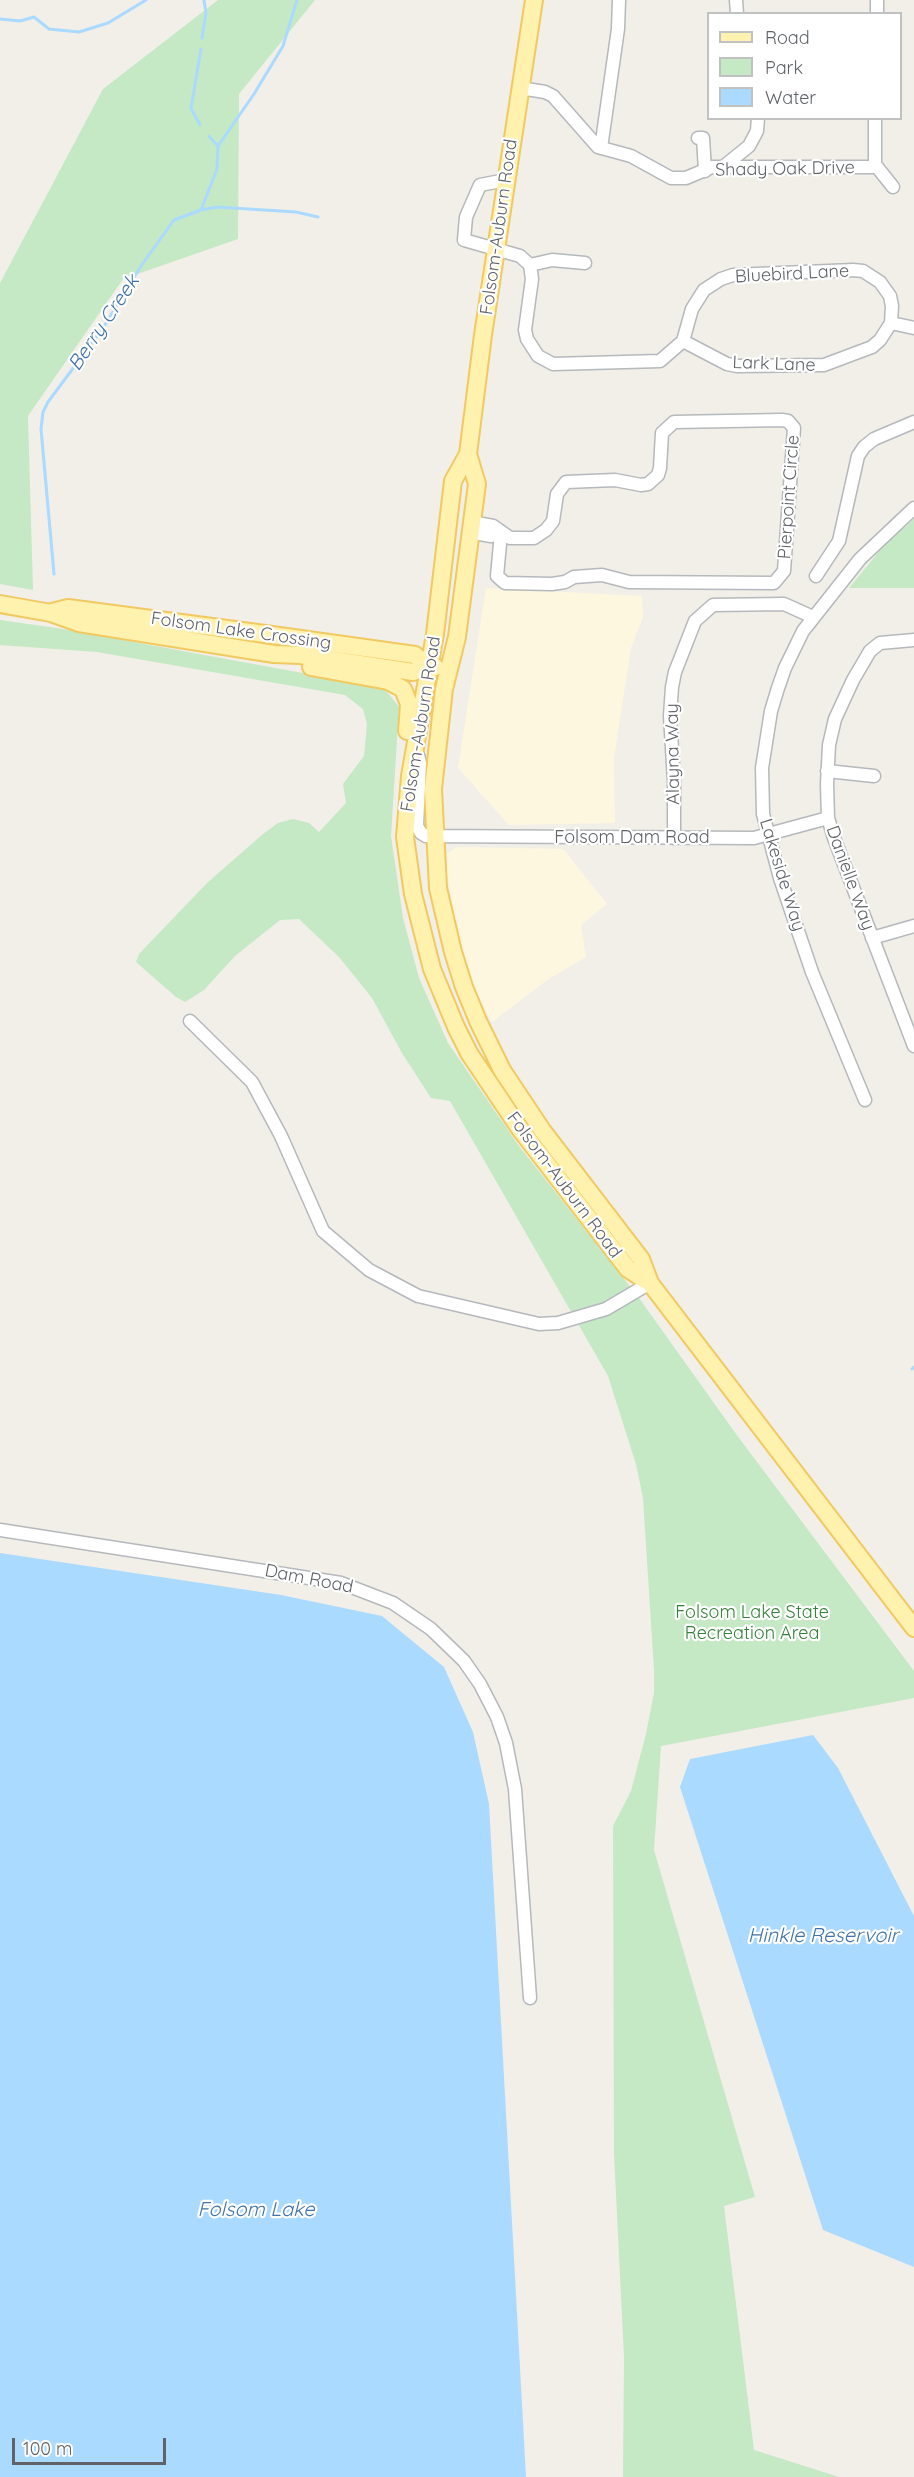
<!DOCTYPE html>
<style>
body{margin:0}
#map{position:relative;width:914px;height:2477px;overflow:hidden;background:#f1efe8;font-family:Quicksand,sans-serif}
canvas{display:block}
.legend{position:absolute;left:707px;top:12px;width:195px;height:108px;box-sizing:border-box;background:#fff;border:2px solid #bfc1c3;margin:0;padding:8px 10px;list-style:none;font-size:18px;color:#5f6368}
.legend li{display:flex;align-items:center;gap:12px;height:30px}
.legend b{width:30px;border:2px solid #bfc1c3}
.scale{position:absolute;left:12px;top:2438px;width:154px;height:27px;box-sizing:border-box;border:3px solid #5f6368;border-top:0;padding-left:8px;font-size:18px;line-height:21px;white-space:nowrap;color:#5f6368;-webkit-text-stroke:4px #fff;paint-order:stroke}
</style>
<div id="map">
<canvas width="914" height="2477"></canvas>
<ul class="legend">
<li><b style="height:8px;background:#fff2af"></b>Road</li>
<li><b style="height:16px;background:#c5e8c5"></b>Park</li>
<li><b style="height:16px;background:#aadaff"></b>Water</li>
</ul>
<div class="scale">100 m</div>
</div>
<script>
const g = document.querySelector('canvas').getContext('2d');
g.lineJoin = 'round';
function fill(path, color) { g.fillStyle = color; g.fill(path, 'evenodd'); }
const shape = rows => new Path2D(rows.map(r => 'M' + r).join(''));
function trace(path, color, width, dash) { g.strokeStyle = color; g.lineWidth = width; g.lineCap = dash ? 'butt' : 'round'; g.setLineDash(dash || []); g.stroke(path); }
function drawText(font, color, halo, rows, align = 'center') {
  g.font = font + ' Quicksand,sans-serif'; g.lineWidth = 4.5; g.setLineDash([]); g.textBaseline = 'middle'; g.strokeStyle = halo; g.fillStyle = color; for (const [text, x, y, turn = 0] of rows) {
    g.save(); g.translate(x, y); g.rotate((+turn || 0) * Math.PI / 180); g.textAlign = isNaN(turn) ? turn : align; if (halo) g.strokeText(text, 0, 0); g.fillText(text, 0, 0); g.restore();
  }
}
fill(shape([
 [486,588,642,596,643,617,631,648,614,757,615,823,509,825,458,768],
 [456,847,563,849,607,904,581,925,586,957,547,980,492,1022,472,985,457,935,446,866,447,854]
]), '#fef7e0');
fill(shape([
 [218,0,315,0,239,94,238,239,123,279,28,416,33,590,0,584,0,283,103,89],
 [914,519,914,588,849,588,886,543],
 [0,620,63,629,384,688,399,707,391,836,403,918,419,978,448,1043,519,1146,639,1298,736,1434,914,1671,914,1698,661,1746,654,1850,755,2197,724,2206,754,2450,839,2477,623,2477,624,2357,614,2153,613,1826,631,1791,646,1734,654,1693,654,1670,643,1498,636,1464,608,1376,450,1101,431,1098,402,1053,372,998,339,957,299,919,280,920,235,956,204,990,185,1002,176,997,136,962,139,954,207,883,263,834,278,823,293,819,309,823,319,832,346,803,343,784,364,756,367,724,363,709,345,695,97,652,0,645]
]), '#c5e8c5');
fill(shape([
 [0,1553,281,1595,382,1616,444,1667,473,1732,489,1804,526,2477,0,2477],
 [813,1735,838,1768,914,1916,914,2267,823,2230,680,1787,690,1759]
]), '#aadaff');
trace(shape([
 [0,19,20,21,34,17,49,29,79,32,108,23,146,0],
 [202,38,206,13,204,0],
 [200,125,191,108,201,49],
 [218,146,254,94,283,46,297,0],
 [201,210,217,169,218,146,209,136],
 [54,574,41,429,43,412,48,402,103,328,141,266,174,220,201,210,217,207,296,212,318,217],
 [912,1369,914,1367]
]), '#aadaff', 3);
const minor = shape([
 [736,0,737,14],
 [877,0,877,14],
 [520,88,545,92,553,96,598,147,631,156,671,178,686,178,712,167,877,167,893,187],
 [875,118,875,167],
 [698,138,703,138,705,171],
 [601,148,618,29,619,0],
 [723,167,749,146,757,131,758,118],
 [506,180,480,185,466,217,464,240,520,256,530,265,532,279,525,330,527,339,538,356,553,364,660,361,683,341,692,309,704,290,721,279,733,275,853,270,863,271,880,282,890,296,892,306,891,323,880,340,872,347,824,365,737,366,727,364,683,341],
 [530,265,552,260,585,263],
 [891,323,914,328],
 [471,522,493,526,510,538,534,538,546,530,553,521,557,494,566,482,615,480,641,485,648,484,658,475,660,468,662,433,674,422,782,420,788,421,794,428,784,571,774,583,629,582,602,575,574,577,565,582,552,584,505,583,497,576,501,533],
 [469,532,491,536,501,533],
 [816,576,839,541,858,456,864,447,874,439,914,422],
 [914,640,880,643,870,651,853,680,835,719,829,745,827,784,828,818,834,838,914,1046],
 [418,755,420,763,417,826,421,833,426,836,754,838,828,818],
 [827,771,874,776],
 [674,838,674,781,670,716,672,687,675,672,695,621,713,605,784,604,813,617],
 [872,938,914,926],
 [190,1021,252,1082,281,1136,323,1231,369,1270,418,1296,539,1324,558,1323,606,1309,650,1283],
 [865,1100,812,972,780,878,763,814,762,768,771,711,778,688,785,668,803,631,860,559,914,508],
 [0,1530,341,1583,393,1603,431,1629,464,1661,480,1684,497,1717,506,1743,515,1789,530,1998]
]);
const major = shape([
 [534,0,483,335,468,454,453,481,435,634,410,776,405,837,413,894,432,969,456,1027,469,1053,520,1129,628,1269,650,1283],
 [468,454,477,484,457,637,444,689,433,789,438,888,453,952,464,987,478,1021,502,1070,542,1130,641,1259,650,1283,914,1628],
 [0,604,51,613,79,623,274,654,300,655,413,672,428,666],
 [52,612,68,608,265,634,415,655,428,666,435,667],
 [311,667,388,681,403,689,409,704,407,731]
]);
trace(minor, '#b5b8bc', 15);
trace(major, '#f2c960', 20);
trace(minor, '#fff', 12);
trace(major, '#fff2af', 16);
drawText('18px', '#5f6368', '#fff', [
 ["Shady Oak Drive",785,169,-1],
 ["Folsom-Auburn Road",499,227,-82],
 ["Bluebird Lane",792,274,-3],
 ["Lark Lane",774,364,2],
 ["Pierpoint Circle",789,497,-86],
 ["Folsom Lake Crossing",241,631,8],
 ["Folsom-Auburn Road",421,724,-81],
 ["Alayna Way",673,754,-91],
 ["Folsom Dam Road",632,838],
 ["Lakeside Way",782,875,73],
 ["Danielle Way",850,878,70],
 ["Folsom-Auburn Road",564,1185,53],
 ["Dam Road",309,1579,11]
]);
drawText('18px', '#348238', '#fff', [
 ["Folsom Lake State",752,1613],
 ["Recreation Area",752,1634]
]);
drawText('italic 20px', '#4174aa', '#fff', [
 ["Berry Creek",104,323,-56],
 ["Hinkle Reservoir",823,1936],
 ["Folsom Lake",256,2210]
]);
</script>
